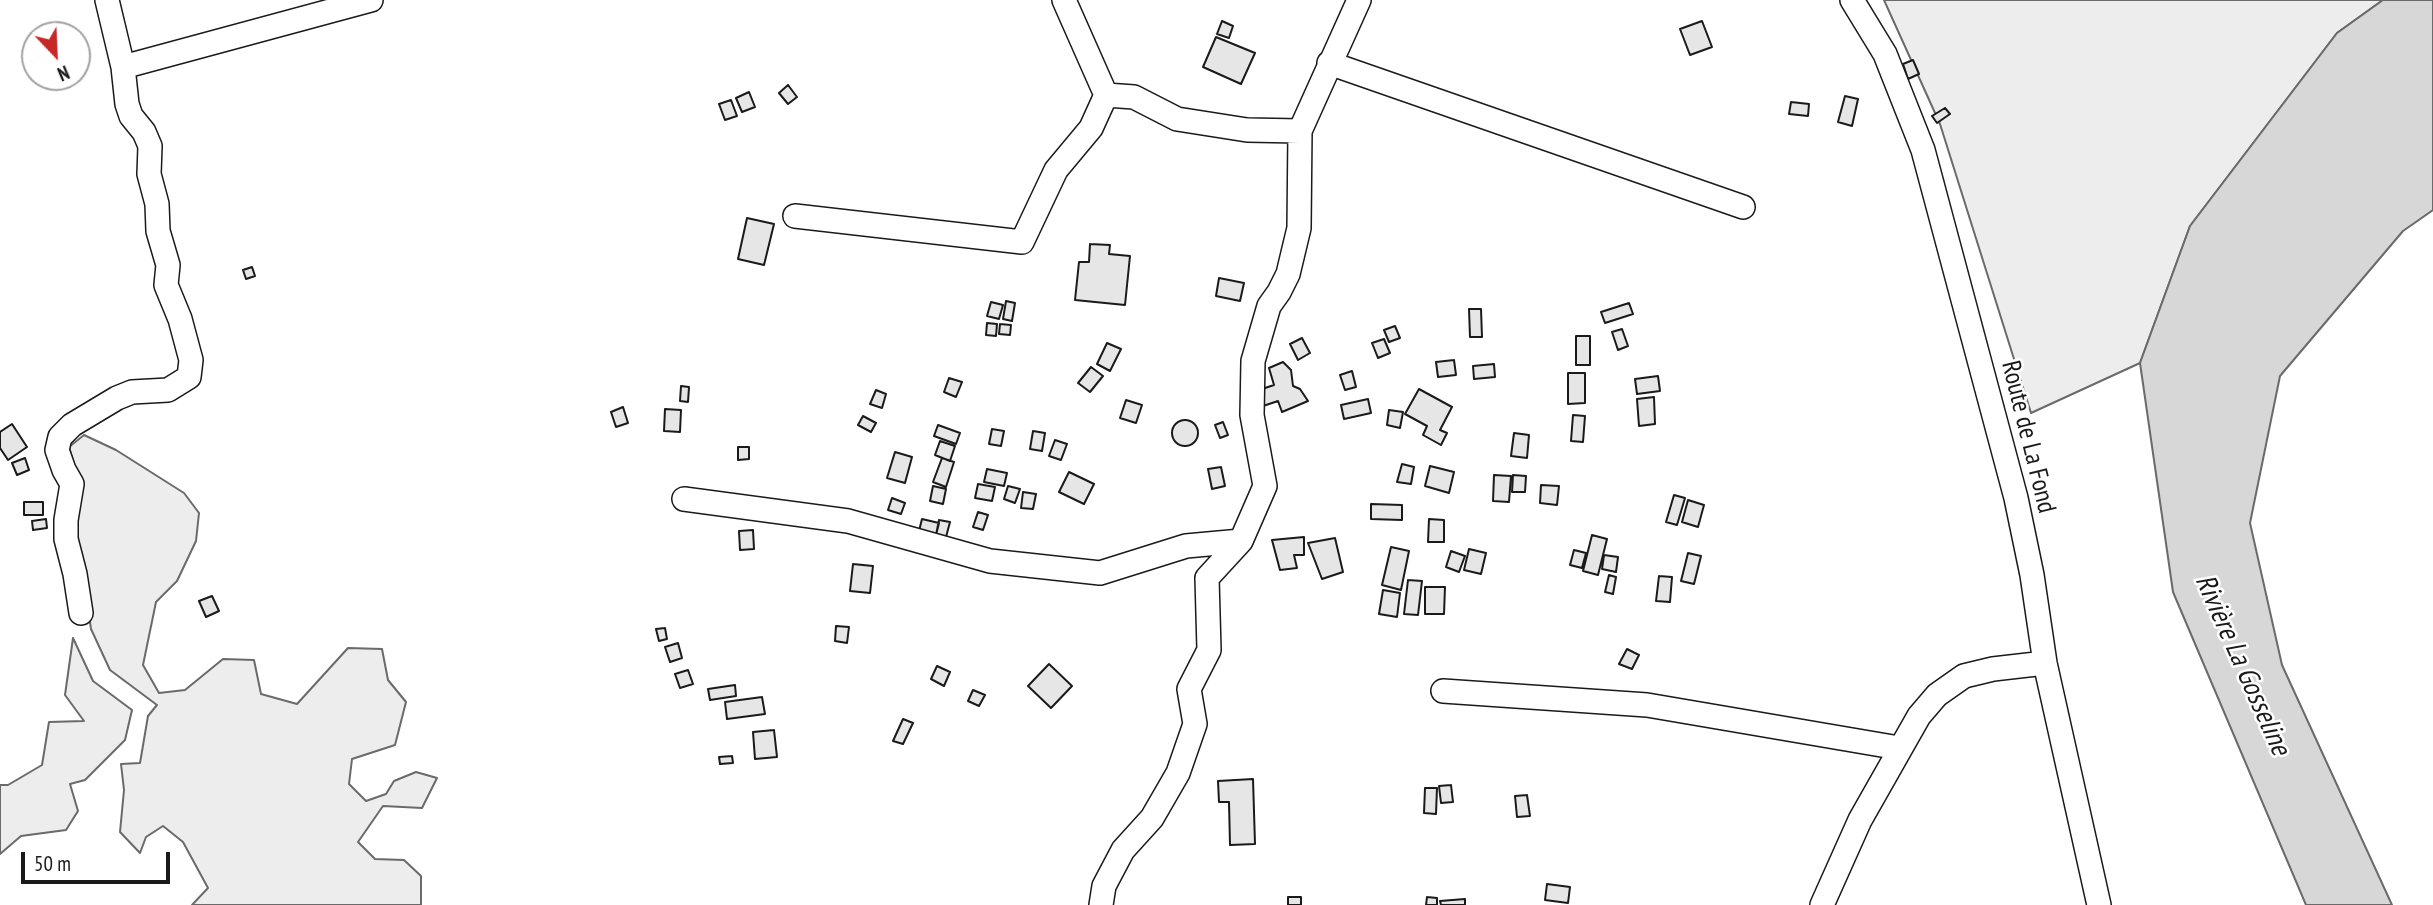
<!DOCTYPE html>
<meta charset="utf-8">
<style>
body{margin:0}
#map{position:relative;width:2433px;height:905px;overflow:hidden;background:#fff;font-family:"PT Sans Narrow",sans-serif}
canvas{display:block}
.north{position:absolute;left:21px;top:21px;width:70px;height:70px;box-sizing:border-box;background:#fff;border:2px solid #a3a3a3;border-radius:50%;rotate:157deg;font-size:19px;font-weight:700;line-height:28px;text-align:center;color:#1a1a1a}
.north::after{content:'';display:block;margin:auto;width:24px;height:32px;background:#c62828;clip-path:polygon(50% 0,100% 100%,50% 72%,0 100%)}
.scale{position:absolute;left:21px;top:852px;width:149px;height:32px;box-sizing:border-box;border:4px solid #1a1a1a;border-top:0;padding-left:9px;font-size:21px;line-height:24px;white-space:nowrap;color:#1a1a1a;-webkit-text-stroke:5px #fff;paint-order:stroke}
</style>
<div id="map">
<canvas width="2433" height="905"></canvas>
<div class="north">N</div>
<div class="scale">50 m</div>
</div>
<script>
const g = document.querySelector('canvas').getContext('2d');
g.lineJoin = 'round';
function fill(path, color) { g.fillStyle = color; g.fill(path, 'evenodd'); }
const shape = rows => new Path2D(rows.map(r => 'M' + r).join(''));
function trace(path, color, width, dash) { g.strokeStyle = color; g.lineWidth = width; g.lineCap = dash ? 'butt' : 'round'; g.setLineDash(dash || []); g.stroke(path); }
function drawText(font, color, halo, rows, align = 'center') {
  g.font = font + ' "PT Sans Narrow",sans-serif'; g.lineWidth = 5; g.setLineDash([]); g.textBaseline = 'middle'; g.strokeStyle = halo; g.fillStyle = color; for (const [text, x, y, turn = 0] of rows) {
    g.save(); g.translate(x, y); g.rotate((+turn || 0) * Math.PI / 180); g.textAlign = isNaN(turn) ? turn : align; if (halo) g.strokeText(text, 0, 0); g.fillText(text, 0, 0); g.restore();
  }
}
const green = shape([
 [1884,0,2383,0,2337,33,2190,226,2140,363,2031,413,1940,124,1884,0],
 [84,435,116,450,184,493,199,513,196,541,177,581,156,602,143,665,159,693,185,690,223,659,254,660,261,694,297,704,348,648,382,649,388,680,406,702,395,745,352,759,349,784,366,801,386,794,394,781,416,772,437,778,422,808,383,806,358,842,375,859,404,860,421,876,421,905,192,905,208,888,183,842,163,826,146,837,140,853,120,832,124,790,121,764,140,763,148,716,157,705,110,670,91,629,75,519,82,491,69,447,84,435],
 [73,638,93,681,132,710,125,740,85,780,70,784,78,811,66,830,21,836,0,854,0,785,8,785,42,765,49,722,84,721,65,695,73,638]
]);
fill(green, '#ededed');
trace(green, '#6a6a6a', 2);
const water = shape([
 [2383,0,2433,0,2433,210,2403,231,2280,376,2250,523,2282,665,2392,905,2306,905,2173,592,2140,363,2190,226,2337,33,2383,0]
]);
fill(water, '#d7d7d7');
trace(water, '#6a6a6a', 2);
const building = shape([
 [1222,21,1233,26,1229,38,1217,34,1222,21],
 [1702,21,1712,47,1690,55,1680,29,1702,21],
 [1216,37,1255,53,1241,84,1203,67,1216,37],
 [1913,60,1919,74,1908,79,1903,64,1913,60],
 [788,85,797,97,788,104,779,93,788,85],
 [749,92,755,107,742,112,736,98,749,92],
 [1845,96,1858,99,1852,126,1838,122,1845,96],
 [731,100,737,116,725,120,719,104,731,100],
 [1791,102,1809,104,1808,116,1789,114,1791,102],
 [1945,108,1950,114,1937,123,1932,116,1945,108],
 [747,218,774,224,764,265,738,259,747,218],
 [1090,244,1110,245,1109,254,1130,256,1125,305,1075,300,1079,262,1089,262,1090,244],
 [252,267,255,276,246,279,243,270,252,267],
 [1219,278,1244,283,1240,301,1216,296,1219,278],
 [1006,301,1015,303,1012,321,1003,319,1006,301],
 [991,302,1003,305,999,319,987,316,991,302],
 [1629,303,1633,314,1605,323,1601,312,1629,303],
 [1469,309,1481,309,1482,337,1470,337,1469,309],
 [987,323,997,324,996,336,986,335,987,323],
 [1000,324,1011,325,1010,335,999,334,1000,324],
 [1395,326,1400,338,1389,342,1384,330,1395,326],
 [1622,329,1628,346,1618,350,1612,332,1622,329],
 [1576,336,1590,336,1590,365,1576,365,1576,336],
 [1302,338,1310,353,1298,360,1290,344,1302,338],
 [1384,339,1390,353,1378,358,1372,343,1384,339],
 [1107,343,1121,349,1110,371,1097,364,1107,343],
 [1454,360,1456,375,1438,377,1436,362,1454,360],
 [1283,362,1291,370,1293,386,1300,389,1308,401,1282,412,1278,401,1257,408,1256,391,1274,385,1269,368,1283,362],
 [1494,364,1495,377,1474,379,1473,366,1494,364],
 [1091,367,1103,376,1090,392,1078,383,1091,367],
 [1352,371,1356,387,1345,390,1340,375,1352,371],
 [1568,373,1585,373,1585,403,1568,404,1568,373],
 [1658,376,1660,391,1637,394,1635,379,1658,376],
 [949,378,962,382,956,397,944,392,949,378],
 [681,386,689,387,688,402,680,401,681,386],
 [1419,389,1452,407,1440,430,1447,433,1441,445,1423,435,1427,426,1405,414,1419,389],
 [876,390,886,394,882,408,870,404,876,390],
 [1654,397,1655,424,1639,426,1637,399,1654,397],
 [1368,399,1371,413,1344,419,1341,405,1368,399],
 [1126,400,1142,405,1136,423,1120,418,1126,400],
 [623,407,628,423,616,427,611,412,623,407],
 [665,409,681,410,680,432,664,431,665,409],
 [1389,410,1403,412,1400,428,1387,425,1389,410],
 [1573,415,1585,416,1583,442,1571,441,1573,415],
 [863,416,876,423,871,432,858,425,863,416],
 '1172 433a13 13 0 1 1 26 0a13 13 0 1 1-26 0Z',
 [1223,422,1228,435,1220,438,1215,425,1223,422],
 [12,424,27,447,8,460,0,448,0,432,12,424],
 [938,425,960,433,956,444,934,436,938,425],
 [992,429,1004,431,1001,446,989,444,992,429],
 [1033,431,1045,433,1042,451,1030,449,1033,431],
 [1514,433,1529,435,1527,458,1511,456,1514,433],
 [1055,440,1067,444,1061,460,1049,456,1055,440],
 [940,441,955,446,950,461,935,455,940,441],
 [738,447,749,447,749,459,738,460,738,447],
 [895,452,912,457,905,483,887,478,895,452],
 [25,458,29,470,17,475,12,463,25,458],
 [942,458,954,462,946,487,933,482,942,458],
 [1402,464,1414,467,1411,484,1397,482,1402,464],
 [1430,466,1454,472,1449,493,1425,486,1430,466],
 [1221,467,1225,486,1212,489,1208,469,1221,467],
 [987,469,1007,473,1004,486,984,482,987,469],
 [1069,472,1094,484,1084,504,1059,492,1069,472],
 [1494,475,1511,476,1509,502,1493,501,1494,475],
 [1513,475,1526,476,1525,492,1512,492,1513,475],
 [978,484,995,487,992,501,975,498,978,484],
 [1541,485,1559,486,1557,505,1540,503,1541,485],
 [933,486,946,489,943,504,930,501,933,486],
 [1008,486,1020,489,1015,503,1004,499,1008,486],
 [1023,492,1036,494,1033,509,1021,508,1023,492],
 [1674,495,1685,498,1677,525,1666,522,1674,495],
 [892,498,905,503,901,514,888,510,892,498],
 [1688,500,1704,505,1698,527,1682,522,1688,500],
 [24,502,43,502,43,515,24,515,24,502],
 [1371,504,1402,505,1402,520,1371,519,1371,504],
 [978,512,988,515,983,530,973,527,978,512],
 [46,519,47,528,33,530,32,521,46,519],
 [922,519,939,523,936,535,919,531,922,519],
 [1429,519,1444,520,1444,542,1428,542,1429,519],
 [939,520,950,522,946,537,936,535,939,520],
 [753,530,754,549,740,550,739,531,753,530],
 [1592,535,1607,539,1598,575,1583,571,1592,535],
 [1304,537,1304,555,1294,555,1297,568,1280,570,1272,540,1304,537],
 [1335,538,1343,572,1322,579,1308,543,1335,538],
 [1391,547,1409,551,1401,590,1382,585,1391,547],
 [1469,549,1486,553,1481,574,1464,570,1469,549],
 [1574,550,1586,553,1582,568,1570,565,1574,550],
 [1451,551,1465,556,1459,572,1446,567,1451,551],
 [1688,553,1701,556,1694,584,1681,581,1688,553],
 [1604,555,1618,557,1616,572,1602,569,1604,555],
 [853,564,873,566,870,593,850,591,853,564],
 [1609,575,1616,577,1613,594,1605,592,1609,575],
 [1659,576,1672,577,1670,602,1656,601,1659,576],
 [1408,580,1422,581,1418,615,1404,614,1408,580],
 [1425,587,1445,587,1444,614,1425,614,1425,587],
 [1383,590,1400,593,1397,617,1379,614,1383,590],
 [212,596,219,611,206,617,199,601,212,596],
 [836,626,849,627,847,643,835,641,836,626],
 [665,628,667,639,659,641,656,629,665,628],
 [678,643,682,658,670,662,665,647,678,643],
 [1627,649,1639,655,1632,669,1619,664,1627,649],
 [1049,664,1072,686,1051,708,1028,686,1049,664],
 [937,666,950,672,944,686,931,679,937,666],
 [688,670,693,684,680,688,675,674,688,670],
 [735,685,736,696,710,700,708,689,735,685],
 [973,690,985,695,979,706,968,701,973,690],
 [762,697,765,714,727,719,725,702,762,697],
 [903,719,913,723,903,744,893,741,903,719],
 [774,730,777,757,755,759,753,732,774,730],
 [732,756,733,763,720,764,719,757,732,756],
 [1253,779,1255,844,1230,845,1229,802,1219,802,1218,781,1253,779],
 [1451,785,1453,802,1441,803,1439,786,1451,785],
 [1425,788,1437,788,1436,814,1424,813,1425,788],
 [1527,795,1530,816,1517,817,1515,796,1527,795],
 [1547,884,1570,887,1568,903,1545,900,1547,884],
 [1288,897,1301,897,1301,905,1288,905,1288,897],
 [1427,897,1437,898,1437,905,1426,905,1427,897],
 [1465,899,1465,905,1441,905,1440,901,1465,899]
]);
fill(building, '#e6e6e6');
trace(building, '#1a1a1a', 2);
const minor = shape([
 [1064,0,1106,95,1134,97,1177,119,1247,130,1300,131],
 [1852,0,1885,54,1923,150,2016,498,2032,575,2045,663,2099,905],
 [1329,63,1743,207],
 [123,67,371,0],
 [795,216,1022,242,1056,170,1091,128,1106,95],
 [684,499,848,521,990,561,1100,573,1186,546,1241,541,1265,486,1252,415,1253,361,1269,306,1279,292,1288,274,1299,228,1300,131,1359,0],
 [81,613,75,574,66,539,66,520,72,484,64,470,57,450,60,437,72,425,117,398,132,392,168,390,189,377,191,360,180,319,166,285,168,265,158,231,157,204,149,174,150,146,144,132,131,116,127,104,123,67,107,0],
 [1443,691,1647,705,1899,748],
 [1101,905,1104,886,1123,850,1152,818,1178,773,1195,724,1189,689,1209,650,1207,578,1241,541],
 [1822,905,1860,820,1919,716,1937,695,1964,676,1993,669,2045,663]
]);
trace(minor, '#1a1a1a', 26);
trace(minor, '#fff', 23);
drawText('26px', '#1a1a1a', '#fff', [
 ["Route de La Fond",2028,437,76]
]);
drawText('italic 28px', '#1a1a1a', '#fff', [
 ["Rivière La Gosseline",2242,665,66]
]);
</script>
